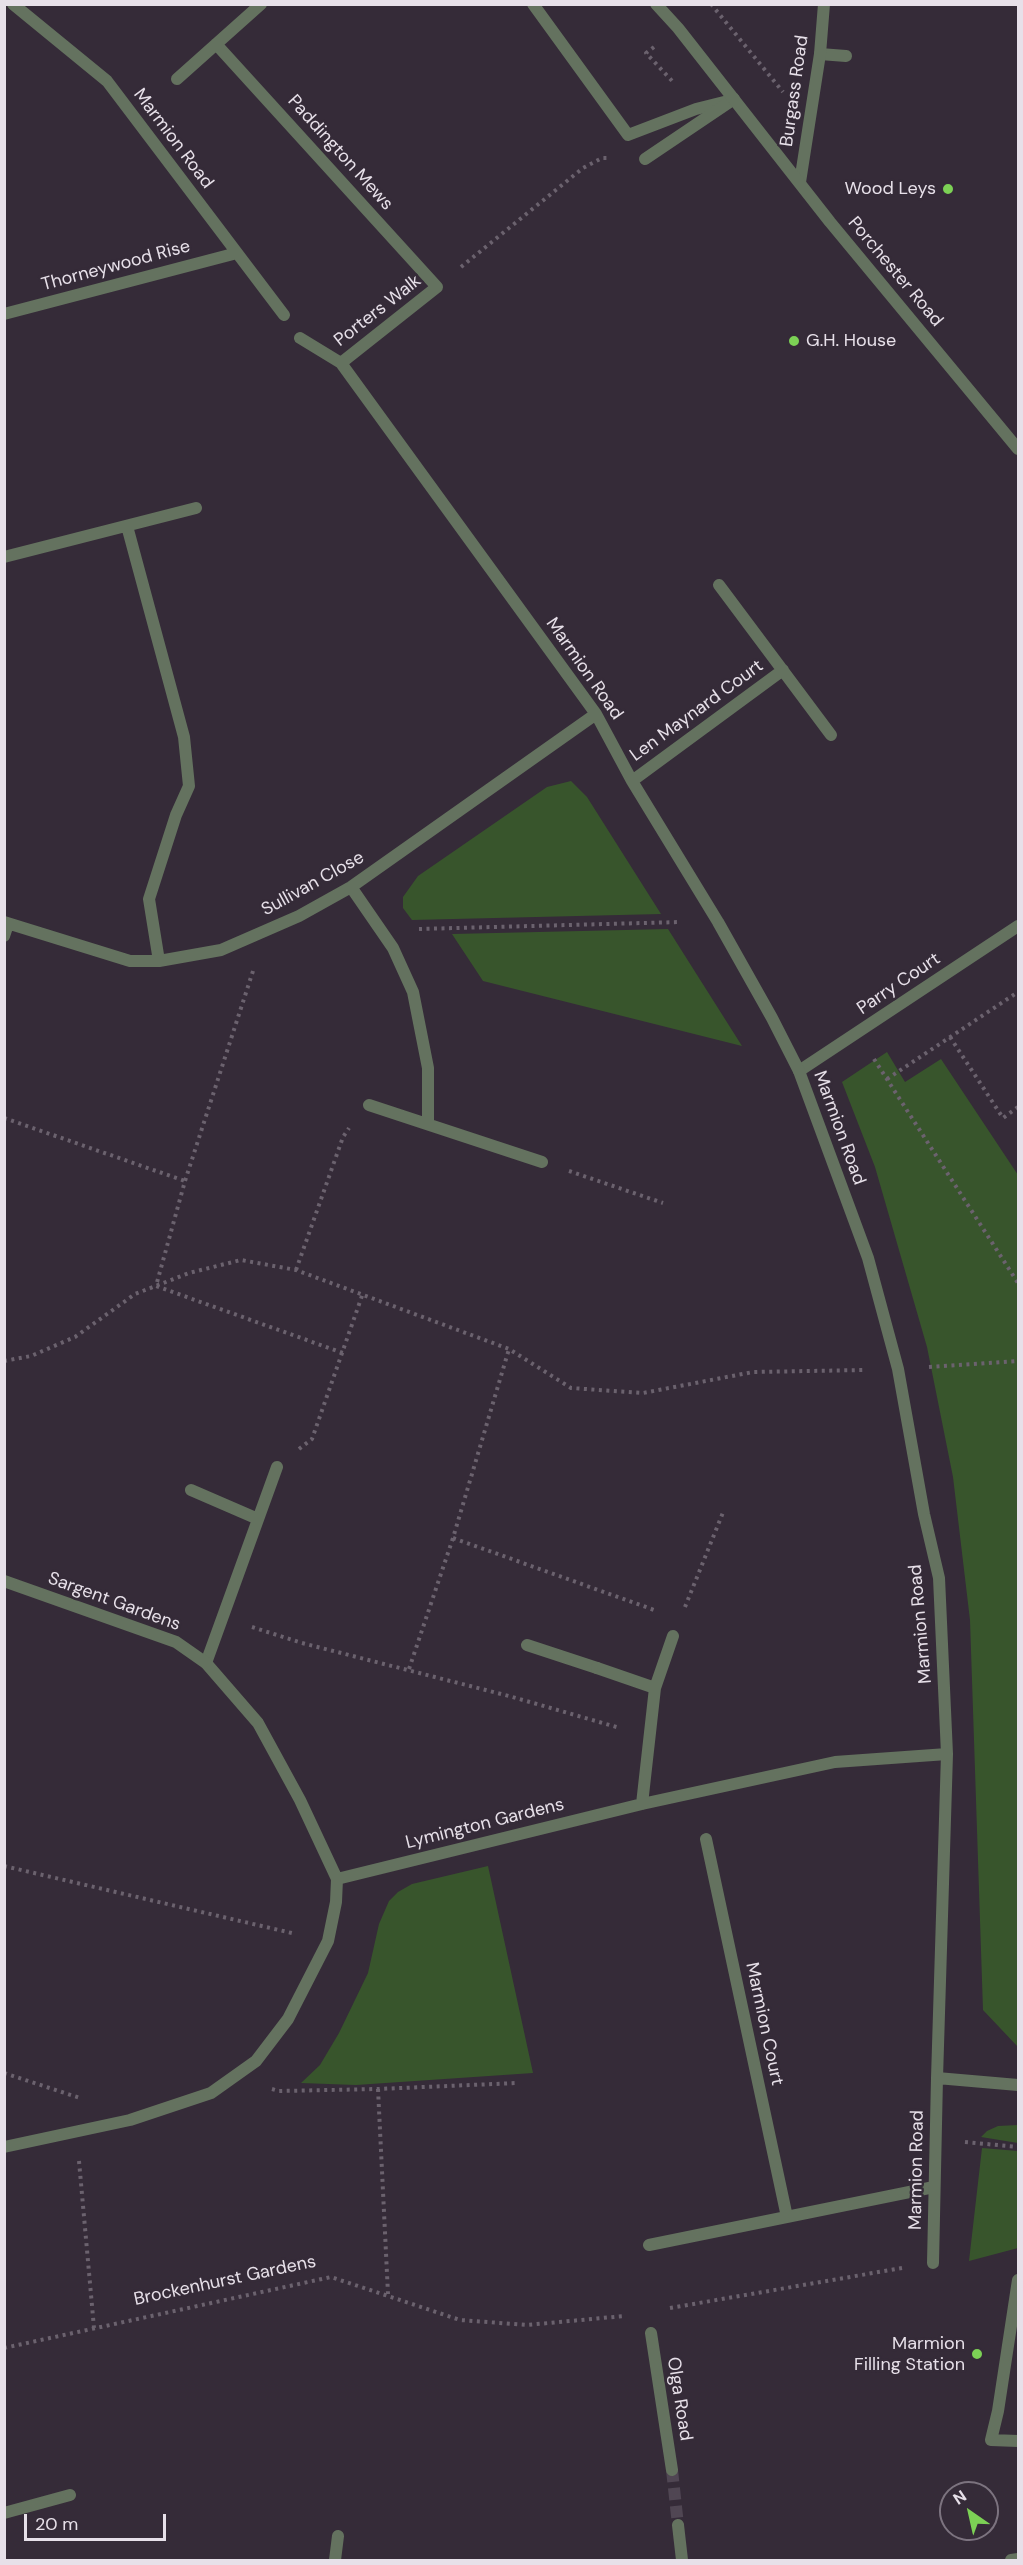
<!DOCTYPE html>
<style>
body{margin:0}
#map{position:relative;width:1023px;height:2565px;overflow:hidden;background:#352b38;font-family:"DM Sans",sans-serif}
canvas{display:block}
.frame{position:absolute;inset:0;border:6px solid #e7e0e9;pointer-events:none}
.north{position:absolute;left:939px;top:2481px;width:60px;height:60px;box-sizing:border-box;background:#352b38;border:2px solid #7c737f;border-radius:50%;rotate:326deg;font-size:16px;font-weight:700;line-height:24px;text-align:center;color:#e7e0e9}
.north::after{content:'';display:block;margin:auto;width:21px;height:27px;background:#7cd155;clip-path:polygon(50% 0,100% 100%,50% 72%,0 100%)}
.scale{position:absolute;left:24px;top:2514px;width:142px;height:27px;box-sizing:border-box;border:3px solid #e7e0e9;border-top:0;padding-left:8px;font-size:18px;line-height:21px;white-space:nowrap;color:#e7e0e9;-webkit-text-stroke:4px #352b38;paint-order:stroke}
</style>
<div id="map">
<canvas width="1023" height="2565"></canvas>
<div class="frame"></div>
<div class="north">N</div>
<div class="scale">20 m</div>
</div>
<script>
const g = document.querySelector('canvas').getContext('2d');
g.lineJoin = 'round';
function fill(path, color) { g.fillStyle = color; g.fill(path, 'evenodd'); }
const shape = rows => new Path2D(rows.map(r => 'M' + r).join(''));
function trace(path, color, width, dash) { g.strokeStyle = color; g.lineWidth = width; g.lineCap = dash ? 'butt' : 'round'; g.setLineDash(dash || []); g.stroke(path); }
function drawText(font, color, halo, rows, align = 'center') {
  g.font = font + ' "DM Sans",sans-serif'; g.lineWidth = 5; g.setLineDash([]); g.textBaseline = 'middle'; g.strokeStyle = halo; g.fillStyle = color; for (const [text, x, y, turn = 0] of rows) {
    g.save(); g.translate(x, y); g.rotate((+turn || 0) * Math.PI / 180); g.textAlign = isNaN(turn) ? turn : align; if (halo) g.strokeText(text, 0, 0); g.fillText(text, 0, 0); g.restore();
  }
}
fill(shape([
 [571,781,587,797,661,914,412,920,403,908,403,897,418,876,547,787],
 [668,929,742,1046,483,981,452,934],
 [887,1052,905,1082,941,1059,1018,1175,1018,2047,983,2010,970,1620,953,1477,927,1347,875,1167,842,1082],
 [488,1866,533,2073,356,2085,301,2083,320,2065,339,2033,368,1973,379,1924,389,1901,398,1892,412,1884],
 [1018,2125,1018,2143,981,2137,987,2131,998,2126],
 [982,2148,1018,2151,1018,2248,969,2261]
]), '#38552c');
trace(shape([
 [672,2470,678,2525]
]), '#504653', 12, [12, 6]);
trace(shape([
 [711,4,783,92],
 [654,47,646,53,675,84],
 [461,267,583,168,602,158,608,158],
 [419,929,681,922],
 [253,971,185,1181,156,1286,343,1353],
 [950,1037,1003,1118,1018,1107],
 [874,1059,1018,1283],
 [887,1079,1018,992],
 [4,1118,185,1181],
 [569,1171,663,1203],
 [296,1270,343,1137,349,1128],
 [4,1361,31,1356,75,1337,135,1294,189,1273,241,1260,296,1270,509,1349,571,1388,643,1393,753,1372,865,1370],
 [929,1367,1018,1361],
 [299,1449,312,1439,363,1293],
 [453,1538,657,1611],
 [685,1607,724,1510],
 [252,1627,302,1643,509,1696,620,1728],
 [409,1669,453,1538,509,1349],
 [4,1866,296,1934],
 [4,2073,80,2098],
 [272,2089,279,2091,378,2089,517,2083],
 [378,2089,388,2294],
 [965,2142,1018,2147],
 [79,2161,94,2328],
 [670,2308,902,2268],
 [4,2348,331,2277,460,2320,527,2325,624,2316]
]), '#6b626e', 4, [3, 4.5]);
trace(shape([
 [533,4,628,135,696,109,732,100],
 [820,54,846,56],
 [799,1071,1018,926],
 [191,1490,258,1519],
 [527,1645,597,1668],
 [206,1663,277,1467],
 [706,1839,787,2217],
 [649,2245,934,2187],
 [1018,2280,998,2411,991,2440,1018,2441],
 [4,2513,70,2495]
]), '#64725f', 12);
trace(shape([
 [645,159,734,99]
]), '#64725f', 12);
trace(shape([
 [13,4,107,81,284,315],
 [216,44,437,287,341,363],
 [177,79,261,4],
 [800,182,820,54,824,4],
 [4,314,237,253],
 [300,338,341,363,596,714,632,781,718,922,772,1018,799,1071,868,1258,898,1369,924,1514,939,1578,947,1754,937,2078,1018,2085],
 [127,526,184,737,189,786,176,815,149,899,159,961],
 [4,557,196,508],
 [719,585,831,735],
 [632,781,783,670],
 [351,887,393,948,413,992,428,1068,428,1123],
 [4,922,130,961,159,961,221,950,299,916,351,887,596,714],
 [4,936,8,924],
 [369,1105,542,1162],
 [4,1581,176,1642,206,1663,258,1723,300,1800,337,1879,336,1902,328,1941,288,2019,256,2061,211,2093,130,2120,4,2147],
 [597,1668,655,1688],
 [642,1804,655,1688,673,1636],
 [337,1879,642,1804,835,1762,947,1754],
 [933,2263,937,2078],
 [651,2333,672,2470],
 [678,2525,682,2560],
 [335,2560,338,2536],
 [1011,2560,1018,2559]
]), '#64725f', 12);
trace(shape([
 [656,4,678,28,830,222,1018,449]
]), '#64725f', 12);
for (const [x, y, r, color] of [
 [948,189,6,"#7cd155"],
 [794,341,6,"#7cd155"],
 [977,2354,6,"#7cd155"]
]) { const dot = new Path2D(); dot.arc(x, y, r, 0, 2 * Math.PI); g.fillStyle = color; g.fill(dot); trace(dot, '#352b38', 2); }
drawText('18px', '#e7e0e9', '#352b38', [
 ["Burgass Road",795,91,-82],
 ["Marmion Road",173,139,53],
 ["Paddington Mews",340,153,48],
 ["Thorneywood Rise",116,266,-15],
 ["Porchester Road",895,272,50],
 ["Porters Walk",378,311,-38],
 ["Marmion Road",584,669,55],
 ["Len Maynard Court",697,711,-36],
 ["Sullivan Close",313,884,-29],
 ["Parry Court",899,984,-34],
 ["Marmion Road",839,1128,70],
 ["Sargent Gardens",114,1602,20],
 ["Marmion Road",921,1624,-95],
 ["Lymington Gardens",485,1824,-14],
 ["Marmion Court",764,2024,78],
 ["Marmion Road",917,2170,-89],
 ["Brockenhurst Gardens",225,2281,-12],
 ["Olga Road",679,2399,81]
]);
drawText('18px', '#e7e0e9', '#352b38', [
 ["Wood Leys",936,189],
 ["G.H. House",806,341,"left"],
 ["Marmion",965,2344],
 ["Filling Station",965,2365]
], 'right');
</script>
